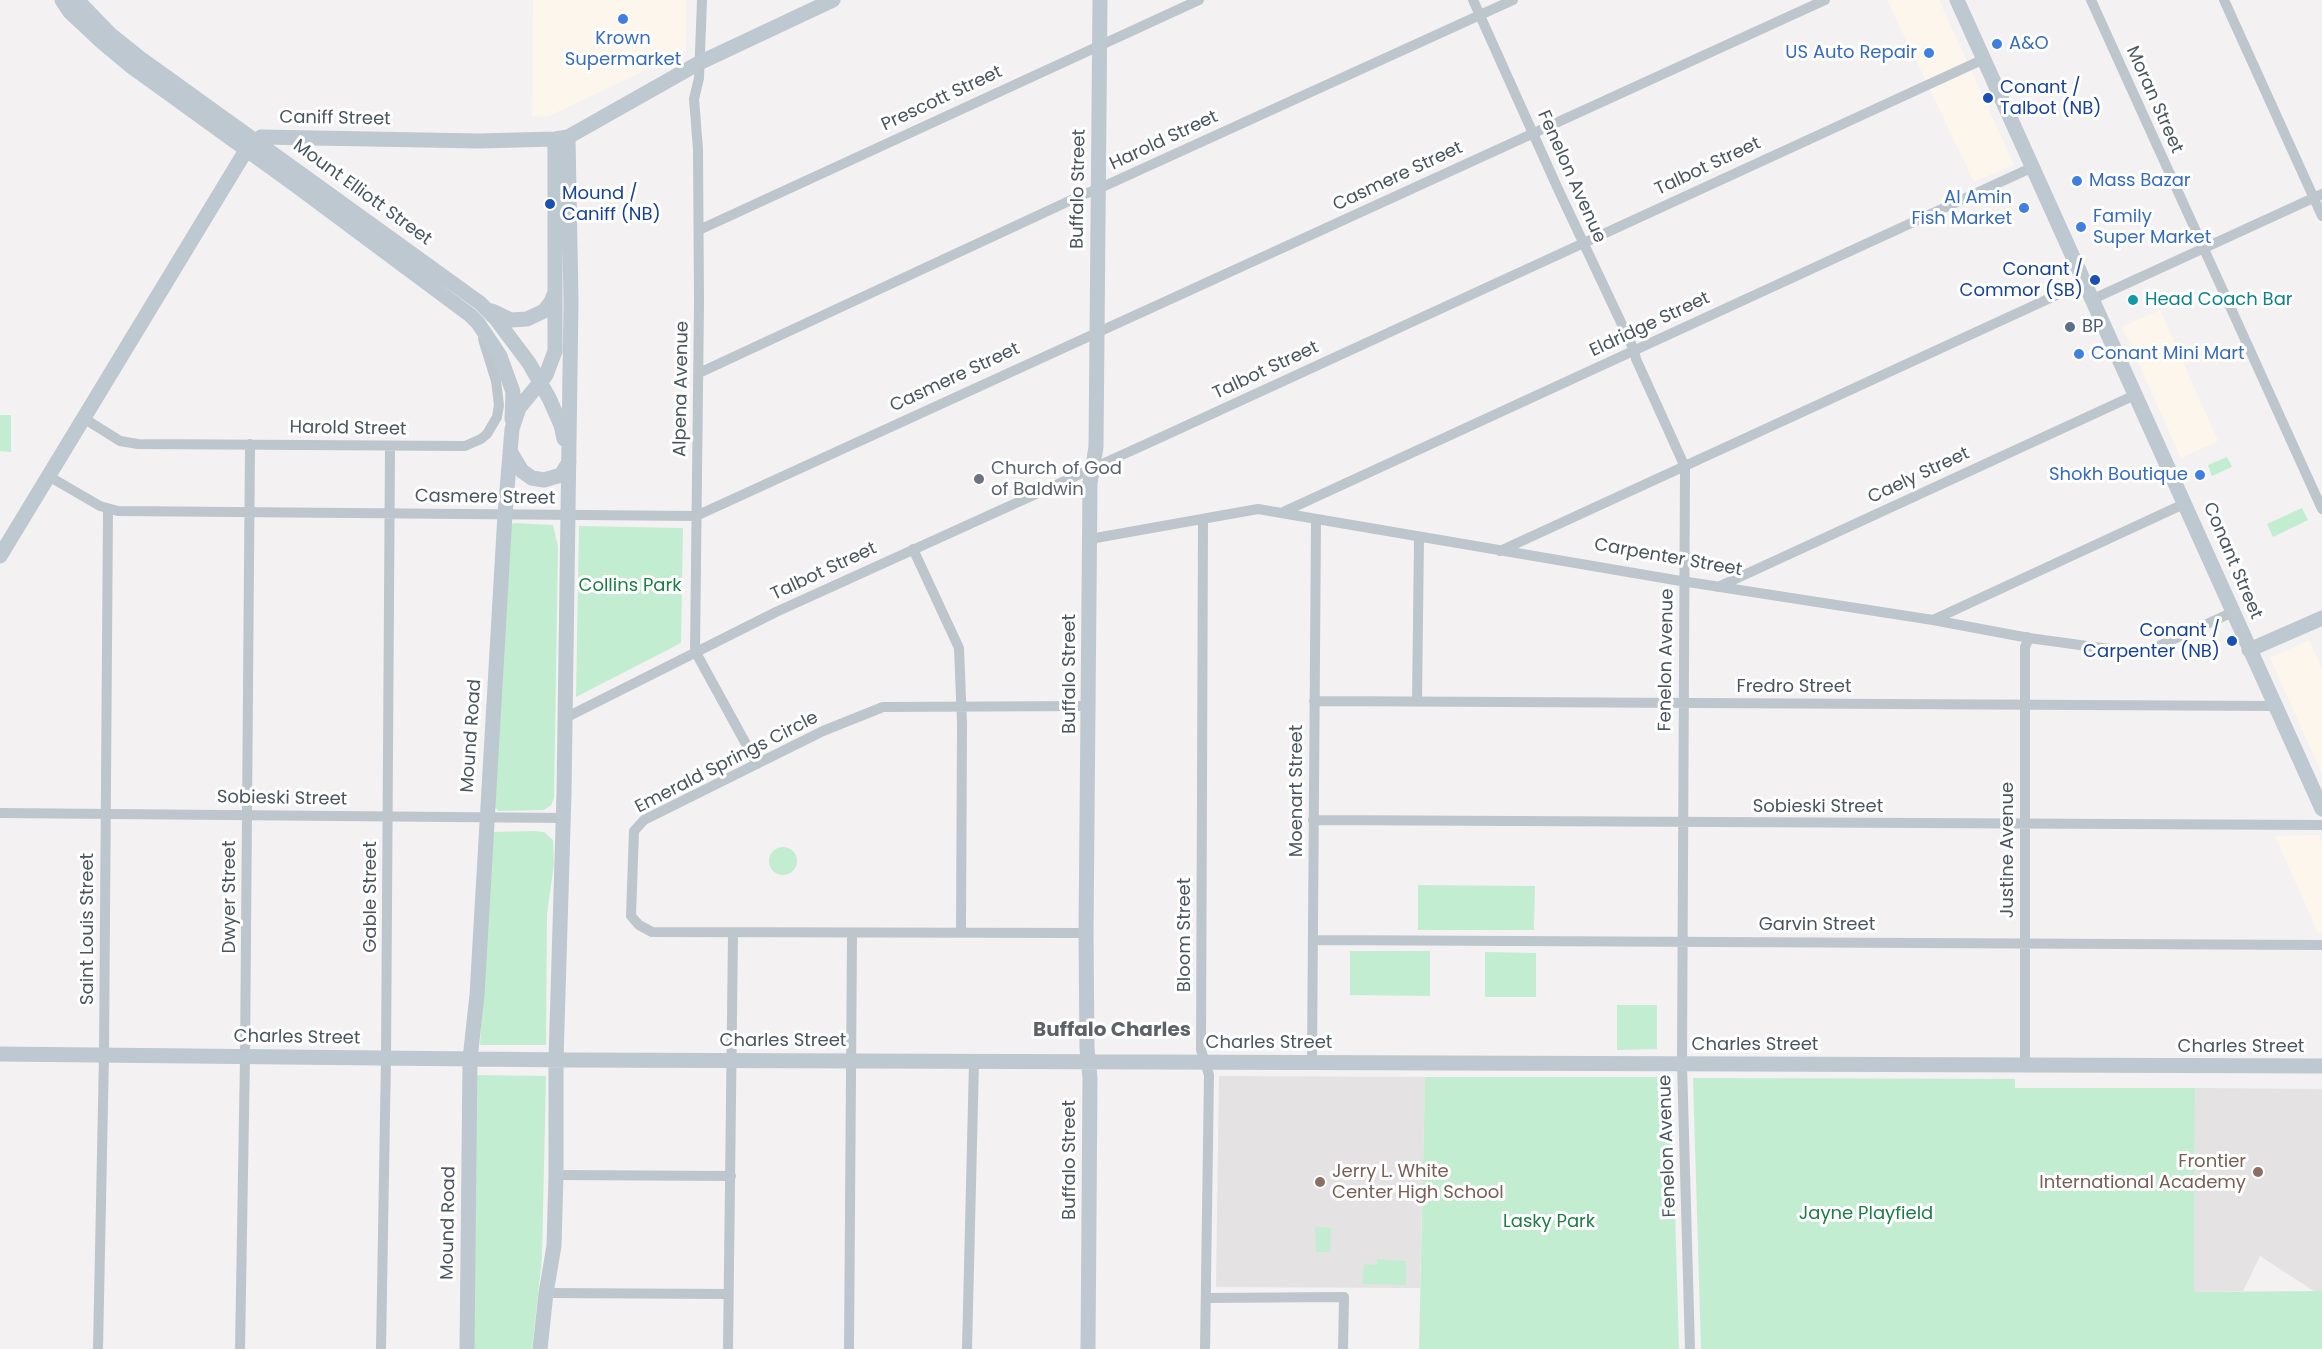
<!DOCTYPE html>
<style>
body{margin:0}
canvas{display:block;background:#f3f1f1}
</style>
<canvas width="2322" height="1349"></canvas>
<script>
const g = document.querySelector('canvas').getContext('2d');
g.lineJoin = 'round';
function fill(path, color) { g.fillStyle = color; g.fill(path, 'evenodd'); }
const shape = rows => new Path2D(rows.map(r => 'M' + r).join(''));
function trace(path, color, width, dash) { g.strokeStyle = color; g.lineWidth = width; g.lineCap = dash ? 'butt' : 'round'; g.setLineDash(dash || []); g.stroke(path); }
function drawText(font, color, halo, rows, align = 'center') {
  g.font = font + ' Poppins,sans-serif'; g.lineWidth = 6; g.setLineDash([]); g.textBaseline = 'middle'; g.strokeStyle = halo; g.fillStyle = color; for (const [text, x, y, turn = 0] of rows) {
    g.save(); g.translate(x, y); g.rotate((+turn || 0) * Math.PI / 180); g.textAlign = isNaN(turn) ? turn : align; if (halo) g.strokeText(text, 0, 0); g.fillText(text, 0, 0); g.restore();
  }
}
fill(shape([
 [533,0,686,0,686,51,549,116,532,116],
 [1887,0,1939,0,2014,165,1974,182],
 [2160,310,2218,441,2181,458,2122,327],
 [2309,640,2322,668,2322,774,2270,658],
 [2319,835,2322,843,2322,933,2318,933,2275,836]
]), '#fcf6ed');
fill(shape([
 [1219,1076,1425,1077,1420,1288,1216,1287],
 [2195,1088,2322,1089,2322,1292,2320,1295,2260,1256,2243,1291,2194,1292]
]), '#e4e2e3');
fill(shape([
 [0,415,11,415,11,452,0,451],
 [2227,457,2232,467,2212,476,2208,465],
 [2302,508,2308,520,2273,537,2267,524],
 [514,523,553,525,558,547,554,798,551,805,544,810,498,811,495,807,510,525],
 [579,526,683,528,681,643,576,697],
 [534,831,544,832,553,840,554,864,547,914,546,1045,480,1045,492,832],
 '769 861a14 14 0 1 1 28 0a14 14 0 1 1-28 0Z',
 [1418,885,1535,886,1534,930,1418,930],
 [1350,951,1430,951,1430,996,1350,995],
 [1485,952,1536,953,1536,997,1485,997],
 [1617,1005,1657,1005,1657,1049,1617,1050],
 [475,1075,546,1076,542,1258,532,1349,472,1349],
 [1425,1077,1671,1077,1679,1349,1419,1349],
 [1693,1078,2015,1079,2015,1088,2195,1088,2194,1292,2322,1291,2322,1349,1701,1349],
 [1317,1227,1331,1228,1330,1252,1316,1252,1315,1228],
 [1377,1259,1406,1261,1406,1285,1362,1284,1364,1264,1377,1265]
]), '#c3edd1');
trace(shape([
 [702,0,699,78,694,99,698,149,699,302,695,651,757,764],
 [1473,0,1558,189,1634,350,1636,359,1685,467,1682,1064,1690,1349],
 [2091,0,2322,509],
 [2224,0,2322,216],
 [699,230,1199,0],
 [2093,299,2322,194],
 [699,373,1082,195,1098,189,1513,0],
 [85,419,120,441,138,444,465,446,481,439,487,434,497,417,499,405,496,381,483,339],
 [50,477,100,506,118,511,696,516,1825,0],
 [1281,513,2033,167],
 [1203,519,1201,1050,1209,1075,1205,1349],
 [1090,539,1258,509,1675,580,1933,620,2029,638,2138,653,2148,651,2233,612],
 [913,549,959,648,962,723,961,932],
 [1500,551,2085,282],
 [1718,587,2135,395],
 [1933,620,2186,503],
 [1314,701,2275,706],
 [1417,702,1419,538],
 [565,718,776,612,1166,435,1984,59],
 [0,813,563,818],
 [1313,820,2322,825],
 [1086,933,652,932,639,925,631,916,634,831,644,820,823,731,883,707,1089,706],
 [1313,940,2322,945],
 [1312,1062,1316,519],
 [2025,1065,2025,647,2029,638,2027,637],
 [556,1175,731,1176],
 [546,1293,728,1294],
 [1206,1298,1344,1297,1343,1349],
 [98,1349,104,1055,108,509],
 [240,1349,245,1057,250,444],
 [381,1349,386,1058,390,446],
 [728,1349,733,933],
 [849,1349,852,934],
 [967,1349,974,1061]
]), '#bec6cd', 10);
trace(shape([
 [1957,0,2322,809],
 [304,176,480,303,496,319,529,363,549,398,561,425,564,439],
 [298,187,470,315,478,323,500,356,513,392,512,419],
 [492,311,511,320,527,319,544,311,551,302,555,292],
 [510,451,522,471,532,478,544,480,561,475,569,462],
 [0,556,242,157,261,137,479,141,555,139,568,137,699,63,833,0],
 [2249,650,2322,618],
 [0,1054,570,1060,2322,1066],
 [467,1349,470,1059,477,995,505,514,512,429,519,408,546,375,555,351,555,139],
 [540,1349,546,1293,554,1246,556,1175,556,1060,564,793,571,302,568,137],
 [1088,1349,1090,1078,1087,1048,1086,933,1090,483,1096,447,1100,0]
]), '#bec8d1', 15);
trace(shape([
 [62,0,70,12,102,42,132,67,298,187],
 [77,0,110,34,140,58,304,176]
]), '#bec8d1', 15);
for (const [x, y, r, color] of [
 [623,19,6,"#3f7fe0"],
 [1997,44,6,"#3f7fe0"],
 [1929,53,6,"#3f7fe0"],
 [1988,98,6,"#1a4fb4"],
 [2077,181,6,"#3f7fe0"],
 [550,204,6,"#1a4fb4"],
 [2024,208,6,"#3f7fe0"],
 [2081,227,6,"#3f7fe0"],
 [2095,280,6,"#1a4fb4"],
 [2133,300,6,"#0f9aa8"],
 [2070,327,6,"#5c6f8a"],
 [2079,354,6,"#3f7fe0"],
 [2200,475,6,"#3f7fe0"],
 [979,479,6,"#6b7280"],
 [2232,641,6,"#1a4fb4"],
 [2258,1172,6,"#8d6e63"],
 [1320,1182,6,"#8d6e63"]
]) { const dot = new Path2D(); dot.arc(x, y, r, 0, 2 * Math.PI); g.fillStyle = color; g.fill(dot); trace(dot, '#fff', 2); }
drawText('18px', '#366cbe', '#fff', [
 ["Krown",623,39,"center"],
 ["Supermarket",623,60,"center"],
 ["A&O",2009,44],
 ["US Auto Repair",1917,53,"right"],
 ["Mass Bazar",2089,181],
 ["Al Amin",2012,198,"right"],
 ["Fish Market",2012,219,"right"],
 ["Family",2093,217],
 ["Super Market",2093,238],
 ["Conant Mini Mart",2091,354],
 ["Shokh Boutique",2188,475,"right"]
], 'left');
drawText('18px', '#164399', '#fff', [
 ["Conant /",2000,88],
 ["Talbot (NB)",2000,109],
 ["Mound /",562,194],
 ["Caniff (NB)",562,215],
 ["Conant /",2083,270,"right"],
 ["Commor (SB)",2083,291,"right"],
 ["Conant /",2220,631,"right"],
 ["Carpenter (NB)",2220,652,"right"]
], 'left');
drawText('18px', '#4a555e', '#fff', [
 ["Prescott Street",942,99,-25],
 ["Moran Street",2154,100,66],
 ["Caniff Street",335,119,1],
 ["Harold Street",1164,141,-25],
 ["Talbot Street",1708,167,-25],
 ["Casmere Street",1398,177,-25],
 ["Fenelon Avenue",1571,177,66],
 ["Buffalo Street",1079,189,-89],
 ["Mount Elliott Street",362,193,36],
 ["Eldridge Street",1650,325,-25],
 ["Talbot Street",1266,371,-25],
 ["Casmere Street",955,378,-25],
 ["Alpena Avenue",682,389,-89],
 ["Harold Street",348,429,1],
 ["Caely Street",1919,476,-25],
 ["Casmere Street",485,498,1],
 ["Carpenter Street",1668,558,10],
 ["Conant Street",2232,561,67],
 ["Talbot Street",824,572,-25],
 ["Fenelon Avenue",1667,660,-89],
 ["Buffalo Street",1070,674,-90],
 ["Fredro Street",1794,687],
 ["Mound Road",472,736,-86],
 ["Emerald Springs Circle",727,763,-27],
 ["Moenart Street",1297,791,-90],
 ["Sobieski Street",282,799,1],
 ["Sobieski Street",1818,807],
 ["Justine Avenue",2008,850,-90],
 ["Dwyer Street",230,897,-90],
 ["Gable Street",371,897,-90],
 ["Garvin Street",1817,925],
 ["Saint Louis Street",88,929,-90],
 ["Bloom Street",1185,935,-90],
 ["Charles Street",297,1038,1],
 ["Charles Street",783,1041],
 ["Charles Street",1269,1043],
 ["Charles Street",1755,1045],
 ["Charles Street",2241,1047],
 ["Fenelon Avenue",1668,1146,-92],
 ["Buffalo Street",1070,1160,-90],
 ["Mound Road",449,1223,-89]
]);
drawText('18px', '#0d838f', '#fff', [
 ["Head Coach Bar",2145,300]
], 'left');
drawText('18px', '#4e5e75', '#fff', [
 ["BP",2082,327]
], 'left');
drawText('18px', '#5b616d', '#fff', [
 ["Church of God",991,469],
 ["of Baldwin",991,490]
], 'left');
drawText('18px', '#1d7d47', '#fff', [
 ["Collins Park",630,586],
 ["Jayne Playfield",1866,1214],
 ["Lasky Park",1549,1222]
]);
drawText('18px', '#785e54', '#fff', [
 ["Frontier",2246,1162],
 ["International Academy",2246,1183],
 ["Jerry L. White",1332,1172,"left"],
 ["Center High School",1332,1193,"left"]
], 'right');
drawText('bold 20px', '#5e6266', '#fff', [
 ["Buffalo Charles",1112,1031]
]);
</script>
